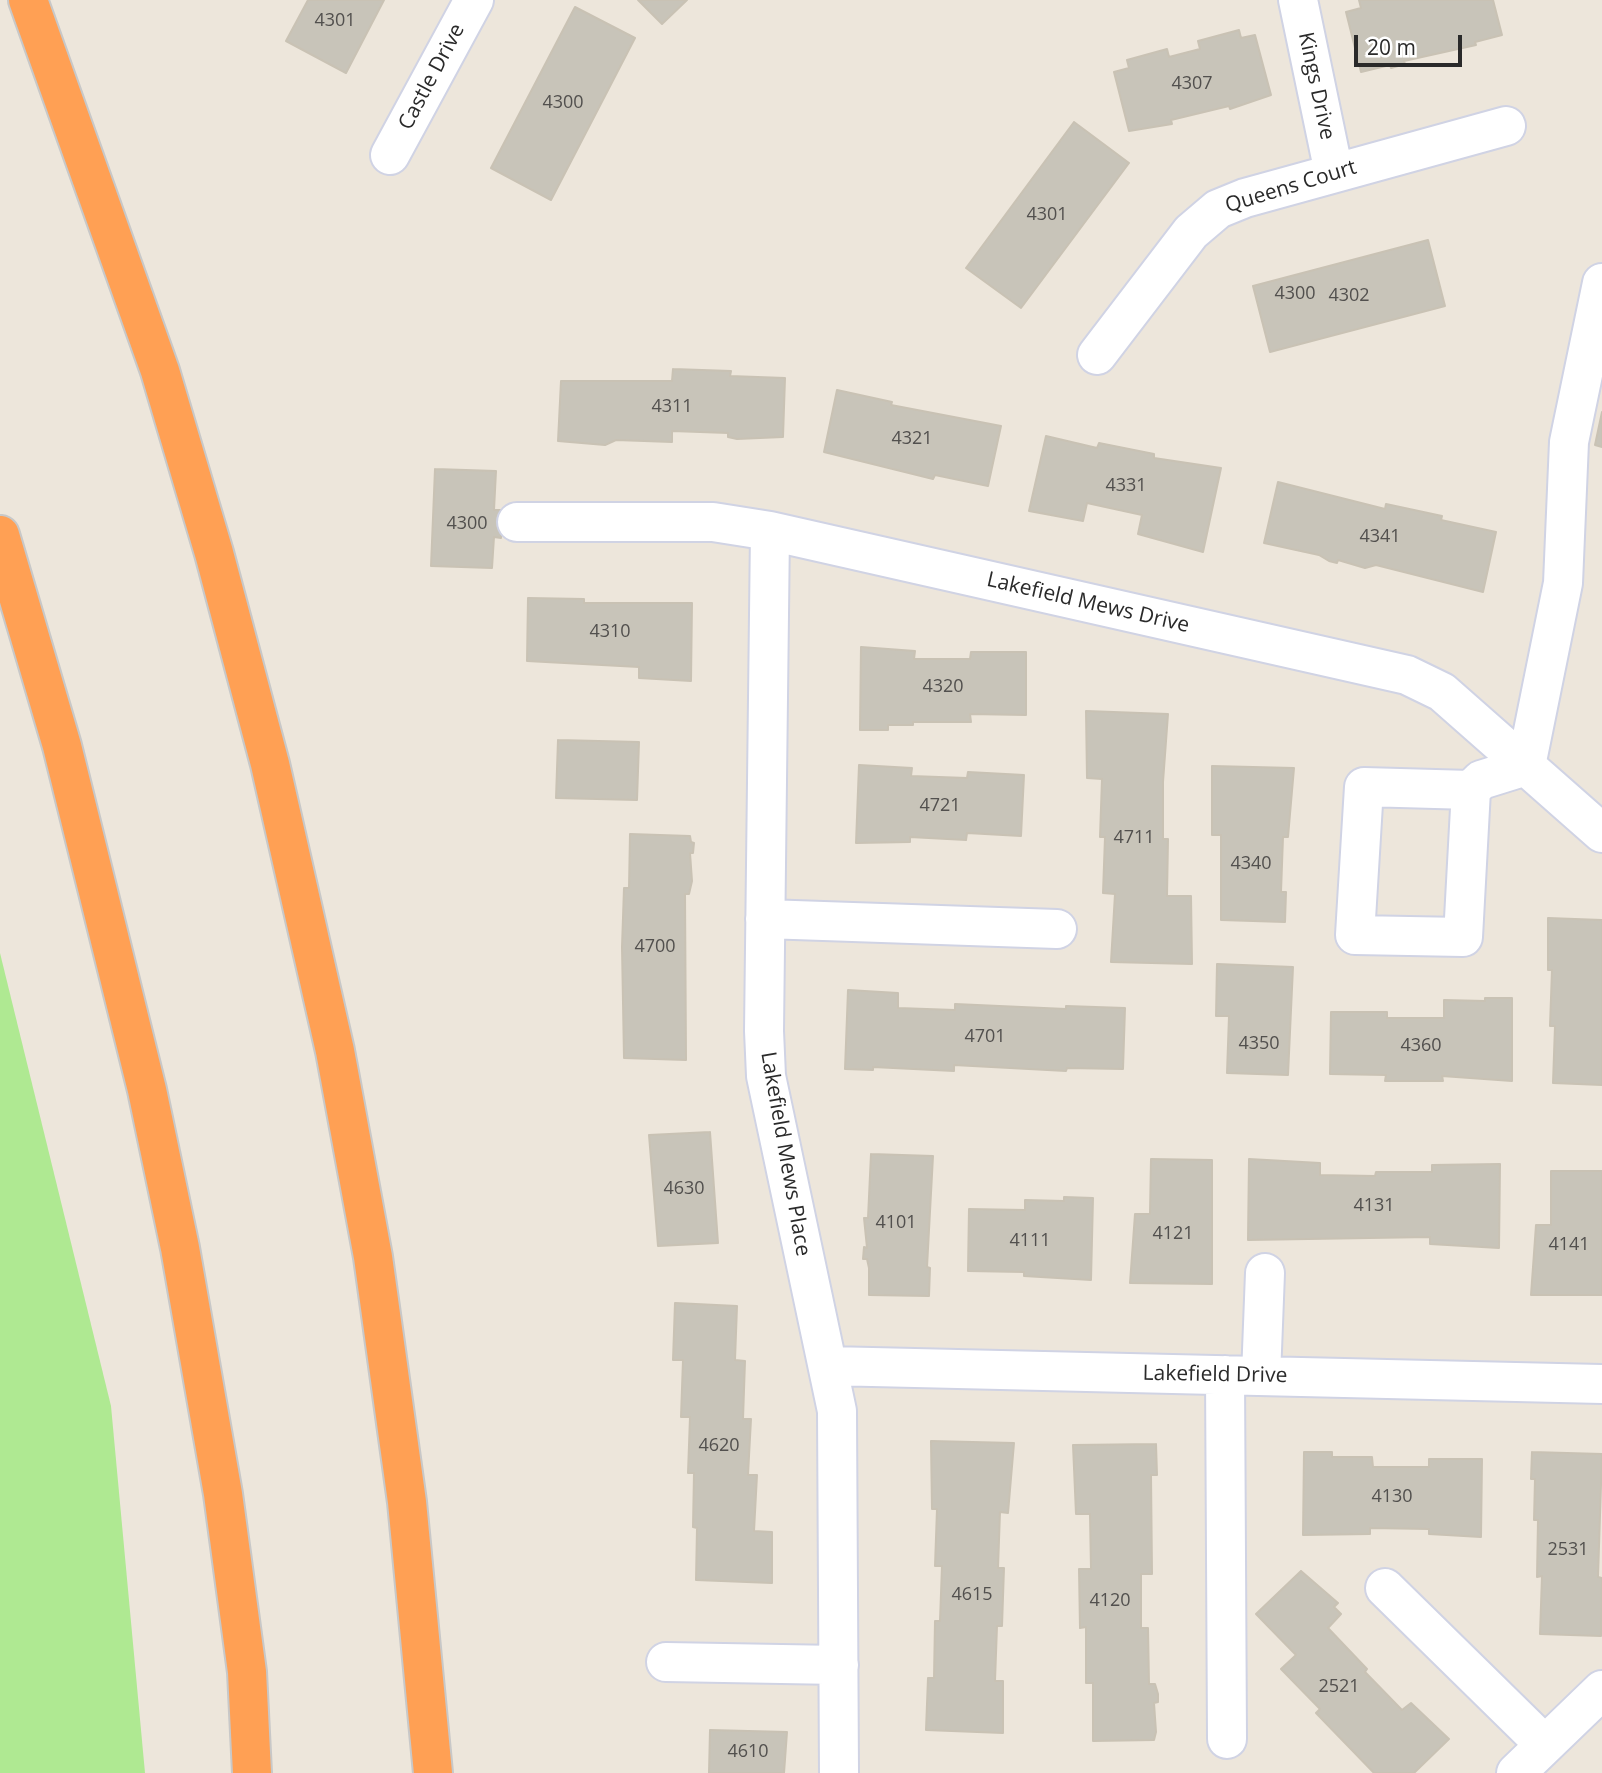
<!DOCTYPE html>
<style>
body{margin:0}
#map{position:relative;width:1602px;height:1773px;overflow:hidden;background:#ede6db;font-family:"Open Sans",sans-serif}
canvas{display:block}
.scale{position:absolute;left:1354px;top:35px;width:108px;height:32px;box-sizing:border-box;border:4px solid #2a2a2a;border-top:0;padding-left:9px;font-size:21px;line-height:24px;white-space:nowrap;color:#2a2a2a;-webkit-text-stroke:5px #fff;paint-order:stroke}
</style>
<div id="map">
<canvas width="1602" height="1773"></canvas>
<div class="scale">20 m</div>
</div>
<script>
const g = document.querySelector('canvas').getContext('2d');
g.lineJoin = 'round';
function fill(path, color) { g.fillStyle = color; g.fill(path, 'evenodd'); }
const shape = rows => new Path2D(rows.map(r => 'M' + r).join(''));
function trace(path, color, width, dash) { g.strokeStyle = color; g.lineWidth = width; g.lineCap = dash ? 'butt' : 'round'; g.setLineDash(dash || []); g.stroke(path); }
function drawText(font, color, halo, rows, align = 'center') {
  g.font = font + ' "Open Sans",sans-serif'; g.lineWidth = 5; g.setLineDash([]); g.textBaseline = 'middle'; g.strokeStyle = halo; g.fillStyle = color; for (const [text, x, y, turn = 0] of rows) {
    g.save(); g.translate(x, y); g.rotate((+turn || 0) * Math.PI / 180); g.textAlign = isNaN(turn) ? turn : align; if (halo) g.strokeText(text, 0, 0); g.fillText(text, 0, 0); g.restore();
  }
}
fill(shape([
 [0,953,111,1406,145,1773,0,1773]
]), '#afe992');
const building = shape([
 [308,0,384,0,346,73,286,41,308,0],
 [638,0,687,0,662,24,638,0],
 [1359,0,1493,0,1502,35,1475,42,1476,45,1404,61,1405,64,1391,68,1390,65,1361,72,1346,12,1361,8,1359,0],
 [575,7,635,38,551,200,491,168,575,7],
 [1239,30,1241,38,1255,35,1271,95,1230,109,1229,106,1171,120,1172,124,1129,131,1114,72,1129,68,1127,60,1167,49,1169,57,1200,49,1198,41,1239,30],
 [1074,122,1129,163,1021,308,966,268,1074,122],
 [1428,240,1445,306,1270,352,1253,286,1428,240],
 [673,369,731,371,730,376,785,378,783,437,737,439,728,437,728,433,672,431,672,442,616,440,605,445,558,441,561,381,672,381,673,369],
 [837,390,892,402,891,405,1001,426,988,486,935,475,933,479,824,452,837,390],
 [1602,412,1602,447,1595,445,1602,412],
 [1046,436,1097,448,1099,443,1154,454,1154,458,1221,468,1203,552,1138,534,1142,515,1087,503,1083,521,1029,511,1046,436],
 [435,469,496,471,494,510,502,510,501,538,494,537,492,568,431,566,435,469],
 [1278,482,1385,509,1386,504,1442,516,1441,520,1496,532,1483,592,1376,565,1365,568,1338,560,1337,563,1329,561,1319,555,1264,543,1278,482],
 [528,598,584,599,584,603,692,603,691,681,639,678,639,667,527,661,528,598],
 [861,647,915,651,914,659,970,659,971,652,1026,652,1026,715,970,714,971,722,913,722,913,725,888,725,888,730,860,730,861,647],
 [1086,711,1168,714,1163,782,1163,839,1168,839,1167,896,1191,896,1192,964,1111,962,1115,894,1103,893,1105,837,1100,837,1102,779,1087,778,1086,711],
 [558,740,639,742,637,800,556,798,558,740],
 [859,765,912,768,911,776,967,778,968,772,1024,775,1021,836,967,833,966,840,910,837,910,842,856,843,859,765],
 [1212,766,1294,768,1288,837,1283,837,1281,892,1286,892,1285,922,1221,920,1221,835,1212,835,1212,766],
 [630,834,690,836,691,842,694,843,693,853,690,853,692,881,689,894,685,894,686,1060,624,1058,622,947,624,888,629,888,630,834],
 [1548,918,1602,920,1602,1085,1553,1083,1555,1026,1550,1026,1552,970,1548,970,1548,918],
 [1217,964,1293,967,1288,1075,1227,1073,1229,1016,1216,1016,1217,964],
 [848,990,898,993,898,1008,955,1010,955,1004,1066,1009,1066,1006,1125,1008,1123,1069,1067,1068,1066,1071,954,1065,954,1071,873,1067,873,1070,845,1069,848,990],
 [1485,998,1512,998,1512,1081,1442,1076,1443,1081,1385,1081,1386,1075,1330,1074,1331,1012,1387,1012,1387,1018,1444,1018,1444,1000,1485,1001,1485,998],
 [710,1132,718,1243,658,1246,649,1135,710,1132],
 [871,1154,933,1156,927,1267,930,1268,929,1296,869,1295,869,1268,867,1259,863,1259,864,1247,867,1248,864,1218,868,1218,871,1154],
 [1151,1159,1212,1160,1212,1284,1130,1283,1135,1214,1150,1214,1151,1159],
 [1249,1159,1320,1163,1320,1175,1375,1176,1376,1172,1432,1172,1432,1165,1500,1164,1499,1248,1430,1244,1430,1237,1248,1240,1249,1159],
 [1551,1171,1602,1171,1602,1295,1531,1295,1536,1225,1551,1225,1551,1171],
 [1064,1197,1093,1198,1091,1280,1024,1276,1024,1272,968,1271,969,1209,1025,1210,1025,1200,1064,1201,1064,1197],
 [675,1303,737,1306,735,1360,745,1361,743,1419,751,1419,748,1475,757,1475,754,1531,772,1532,772,1583,696,1580,697,1528,693,1527,694,1473,688,1473,690,1417,681,1417,683,1360,673,1360,675,1303],
 [931,1441,1014,1443,1008,1513,1000,1512,998,1568,1004,1568,1002,1626,997,1626,995,1681,1003,1681,1003,1733,926,1730,928,1678,934,1678,935,1621,940,1621,942,1566,935,1566,937,1509,932,1509,931,1441],
 [1156,1444,1157,1475,1151,1475,1152,1574,1141,1574,1141,1628,1148,1628,1149,1684,1155,1684,1158,1694,1158,1702,1154,1703,1156,1732,1154,1740,1093,1741,1093,1683,1086,1683,1086,1627,1080,1628,1079,1569,1091,1569,1090,1514,1076,1514,1073,1445,1156,1444],
 [1304,1452,1332,1452,1332,1457,1372,1457,1373,1467,1429,1467,1429,1459,1482,1459,1481,1537,1429,1534,1429,1529,1370,1528,1370,1534,1303,1535,1304,1452],
 [1532,1452,1602,1454,1598,1577,1602,1578,1601,1636,1540,1634,1542,1576,1537,1577,1538,1520,1534,1520,1535,1479,1531,1479,1532,1452],
 [1301,1571,1338,1603,1334,1607,1341,1614,1328,1628,1367,1669,1365,1672,1402,1710,1411,1703,1449,1739,1414,1773,1374,1773,1316,1713,1320,1709,1281,1669,1296,1655,1256,1614,1301,1571],
 [710,1730,787,1732,784,1773,709,1773,710,1730]
]);
fill(building, '#c8c4b9');
trace(building, '#c9c2b4', 2);
const minor = shape([
 [1298,0,1334,173],
 [390,155,474,0],
 [1097,355,1191,232,1218,209,1245,198,1506,126],
 [517,522,713,522,770,531,1407,675,1442,692,1602,833],
 [770,531,764,1031,766,1076,837,1411,839,1773],
 [1471,790,1463,937,1355,935,1364,787,1471,790,1481,780,1526,766,1563,583,1569,442,1602,283],
 [765,919,1057,929],
 [829,1366,1602,1384],
 [1225,1375,1227,1739],
 [1261,1376,1265,1273],
 [1385,1588,1545,1745],
 [666,1662,839,1665],
 [1516,1773,1602,1690]
]);
const highway = shape([
 [28,0,160,371,214,553,270,764,335,1051,373,1257,407,1502,433,1773],
 [0,535,62,746,147,1090,180,1248,223,1494,247,1672,252,1773]
]);
trace(minor, '#d0d3e4', 42);
trace(highway, '#c8c8c8', 42);
trace(minor, '#fff', 38);
trace(highway, '#ffa054', 38);
drawText('18px', '#52504e', null, [
 ["4301",335,21],
 ["4307",1192,84],
 ["4300",563,103],
 ["4301",1047,215],
 ["4300",1295,294],
 ["4302",1349,296],
 ["4311",672,407],
 ["4321",912,439],
 ["4331",1126,486],
 ["4300",467,524],
 ["4341",1380,537],
 ["4310",610,632],
 ["4320",943,687],
 ["4721",940,806],
 ["4711",1134,838],
 ["4340",1251,864],
 ["4700",655,947],
 ["4701",985,1037],
 ["4350",1259,1044],
 ["4360",1421,1046],
 ["4630",684,1189],
 ["4131",1374,1206],
 ["4101",896,1223],
 ["4121",1173,1234],
 ["4111",1030,1241],
 ["4141",1569,1245],
 ["4620",719,1446],
 ["4130",1392,1497],
 ["2531",1568,1550],
 ["4615",972,1595],
 ["4120",1110,1601],
 ["2521",1339,1687],
 ["4610",748,1752]
]);
drawText('21px', '#2a2a2a', '#fff', [
 ["Castle Drive",432,77,-62],
 ["Kings Drive",1316,86,78],
 ["Queens Court",1291,187,-17],
 ["Lakefield Mews Drive",1088,603,13],
 ["Lakefield Mews Place",785,1154,80],
 ["Lakefield Drive",1215,1375,1]
]);
</script>
